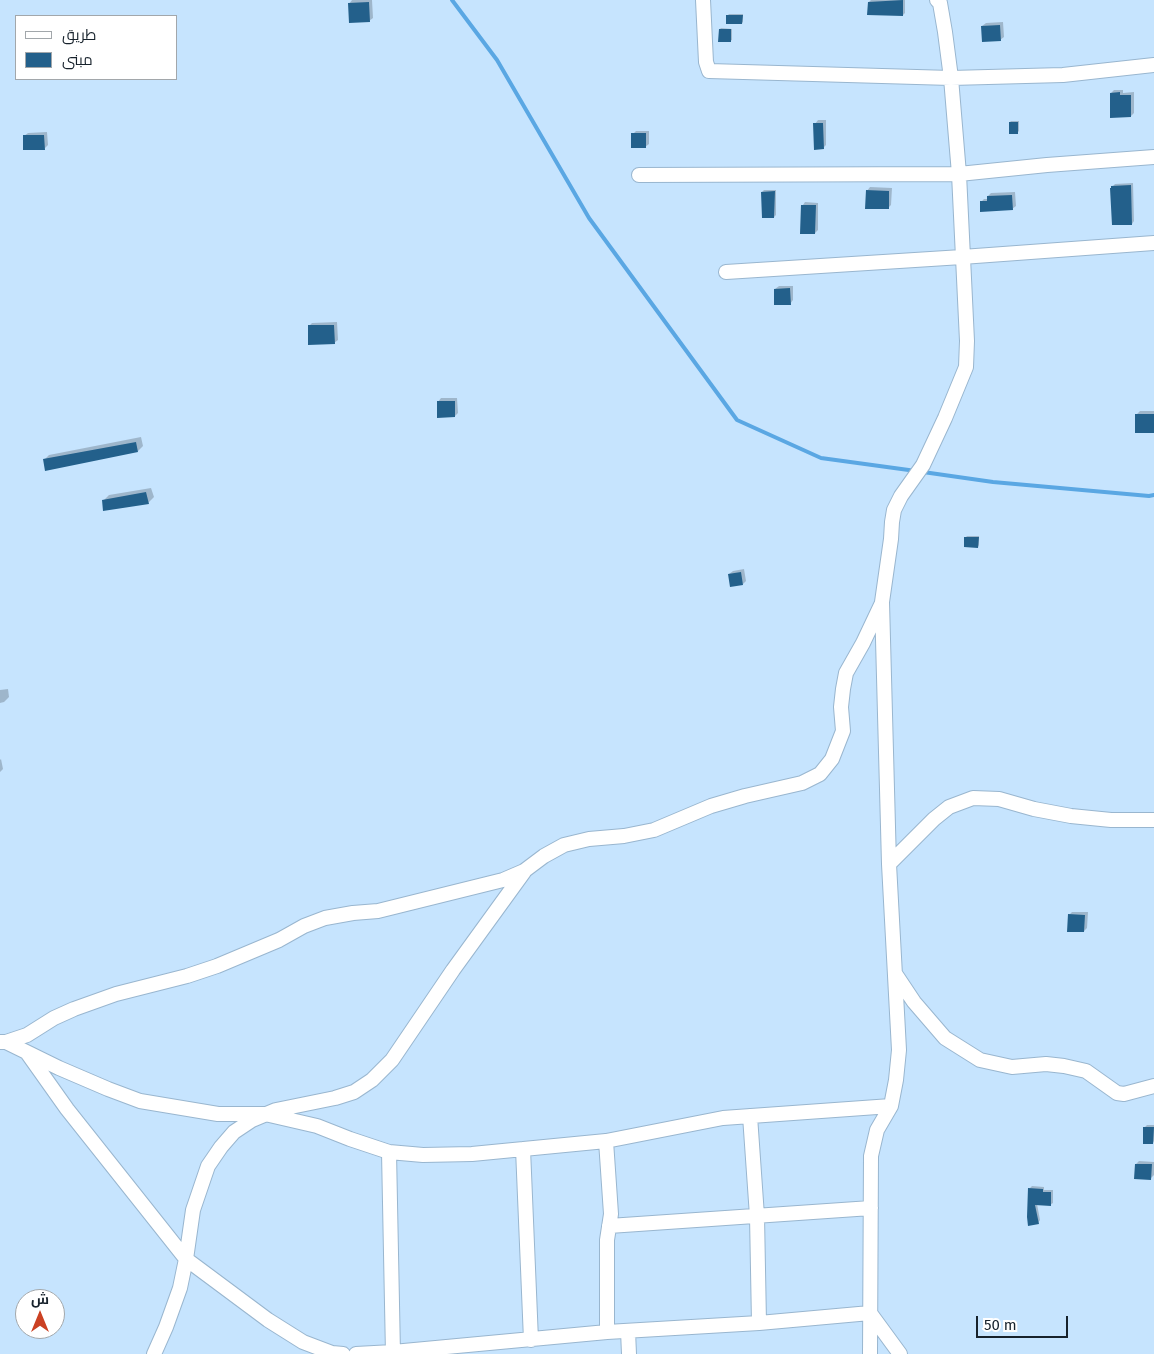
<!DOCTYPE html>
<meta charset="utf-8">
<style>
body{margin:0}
#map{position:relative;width:1154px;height:1354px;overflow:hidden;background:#c6e4fe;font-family:"Fira Sans",Cairo,sans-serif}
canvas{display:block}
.legend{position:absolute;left:15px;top:15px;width:162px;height:65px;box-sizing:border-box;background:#fff;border:1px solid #a2a7ab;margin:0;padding:6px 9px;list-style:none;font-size:15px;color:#17222c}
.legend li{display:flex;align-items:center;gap:10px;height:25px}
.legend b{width:25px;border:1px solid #a2a7ab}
.north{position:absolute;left:15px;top:1289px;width:50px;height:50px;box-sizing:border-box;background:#fff;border:1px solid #a2a7ab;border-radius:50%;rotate:0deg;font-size:14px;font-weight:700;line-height:20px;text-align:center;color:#17222c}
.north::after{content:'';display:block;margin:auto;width:18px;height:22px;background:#cb4123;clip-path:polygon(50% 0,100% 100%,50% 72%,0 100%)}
.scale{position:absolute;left:976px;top:1316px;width:92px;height:22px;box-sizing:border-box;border:2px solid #17222c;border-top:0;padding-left:6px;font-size:15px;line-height:18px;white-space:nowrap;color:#17222c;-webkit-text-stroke:4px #fff;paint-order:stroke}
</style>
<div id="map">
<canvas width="1154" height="1354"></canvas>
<ul class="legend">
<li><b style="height:6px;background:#fff"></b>طريق</li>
<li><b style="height:14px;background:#23608b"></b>مبنى</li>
</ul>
<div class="north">ش</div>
<div class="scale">50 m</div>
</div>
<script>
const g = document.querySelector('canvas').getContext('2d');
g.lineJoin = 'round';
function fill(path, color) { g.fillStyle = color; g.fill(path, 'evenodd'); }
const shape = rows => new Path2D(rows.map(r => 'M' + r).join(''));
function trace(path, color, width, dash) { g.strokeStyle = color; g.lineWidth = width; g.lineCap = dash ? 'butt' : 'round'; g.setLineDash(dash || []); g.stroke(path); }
fill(shape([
 [352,0,372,0,373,18,369,21,349,4],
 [871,0,905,0,905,13,903,15,869,2],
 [729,14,743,14,743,22,742,23,728,15],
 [1003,22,1004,37,1000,40,982,26,986,23],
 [721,28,732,29,732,40,730,41,720,29],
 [1114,90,1123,90,1123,93,1134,92,1134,113,1131,116,1111,93],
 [818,120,826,120,826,145,823,148,815,124],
 [1011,121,1019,121,1019,131,1018,132,1010,122],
 [636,131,649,131,649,144,645,147,633,134],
 [47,132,48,145,45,148,24,136,28,133],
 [1133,183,1134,221,1132,224,1112,187,1115,184],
 [870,187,892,188,891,205,888,208,867,191],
 [764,190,776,190,776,215,774,217,762,192],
 [1015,192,1016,206,1012,209,981,202,984,199,988,199,988,196,991,193],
 [805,202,818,203,818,230,815,233,803,205],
 [779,286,793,286,793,300,790,304,775,289],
 [337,322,338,340,334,343,309,326,312,323],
 [441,398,457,398,458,413,455,416,438,402],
 [1140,411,1154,411,1154,431,1137,414],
 [141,437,143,446,138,451,44,460,49,455],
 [151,488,154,497,148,503,104,500,109,495],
 [967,536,979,536,979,545,978,547,966,537],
 [744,569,746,581,743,584,729,574,733,571],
 [8,689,9,697,4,702,0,703,0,690],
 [1,759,3,769,0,772,0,760],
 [1072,912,1088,912,1087,928,1084,931,1069,915],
 [1147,1125,1154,1125,1154,1141,1153,1143,1144,1128],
 [1139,1161,1154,1162,1154,1175,1150,1179,1136,1164],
 [1032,1186,1044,1187,1044,1190,1053,1190,1053,1203,1050,1205,1037,1204,1040,1220,1038,1223,1029,1189]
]), '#0003');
trace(shape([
 [452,0,497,60,589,218,737,420,821,458,916,471],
 [923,472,993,482,1149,496,1154,495]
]), '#5aa7e3', 4);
fill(shape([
 [903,0,903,16,867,15,868,2],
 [369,2,370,22,349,23,348,3],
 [726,15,743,15,742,24,726,24],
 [1000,25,1001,41,982,42,981,26],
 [719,29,731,29,731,42,718,42],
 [1120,92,1120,95,1131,95,1131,117,1110,118,1110,93],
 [1009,122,1018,122,1018,134,1009,134],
 [813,123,823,123,824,149,814,150],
 [631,133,646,133,646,148,631,148],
 [23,135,44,135,45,150,23,150],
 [1131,185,1132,225,1112,225,1110,188,1111,188,1111,186],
 [866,190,889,191,889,209,865,209],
 [775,191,774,218,762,218,761,192],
 [1012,195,1013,210,980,212,980,201,987,201,987,196],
 [801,205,816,205,815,234,800,234],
 [790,288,791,305,774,305,774,289],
 [308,325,334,325,335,344,308,345],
 [437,401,455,401,455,417,437,418],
 [1135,414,1154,414,1154,433,1135,433],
 [136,442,138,452,45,471,43,459],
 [146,492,149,504,103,511,102,500],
 [964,537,979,537,978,548,964,547],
 [741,572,743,585,730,587,728,574],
 [1068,914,1085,915,1084,932,1067,932],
 [1143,1127,1154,1127,1153,1144,1143,1144],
 [1135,1164,1152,1164,1151,1180,1134,1179],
 [1028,1188,1043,1189,1043,1192,1051,1192,1051,1206,1035,1205,1039,1224,1028,1226,1027,1217]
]), '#23608b');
const minor = shape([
 [703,0,706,62,709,71,951,78,1063,75,1154,65],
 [639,175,959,174,1047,165,1154,157],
 [726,272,962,257,1154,243],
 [889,864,934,819,949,807,973,798,999,799,1034,809,1071,816,1111,820,1154,820],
 [896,975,914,1002,945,1038,980,1060,1012,1067,1046,1064,1064,1066,1086,1071,1117,1093,1124,1094,1154,1086],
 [0,1042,6,1042,27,1035,54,1018,74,1009,116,994,187,976,217,966,279,940,304,926,325,918,353,913,378,911,503,880,524,871,544,856,564,845,589,839,624,836,654,830,711,806,745,796,802,783,820,774,832,759,843,731,841,707,843,689,846,673,863,643,881,605],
 [6,1042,59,1068,108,1089,140,1101,218,1114,265,1114,317,1126,350,1139,389,1152,423,1155,472,1154,606,1141,723,1118,891,1106],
 [28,1054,67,1109,186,1259,268,1320,303,1342,332,1353,343,1354],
 [750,1116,757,1216,759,1323],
 [606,1141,611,1214,607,1240,607,1332],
 [523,1149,531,1340],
 [389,1152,393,1354],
 [609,1226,871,1208],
 [628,1331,629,1354],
 [154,1354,166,1327,180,1288,186,1259,193,1210,208,1166,221,1147,234,1132,252,1120,276,1110,335,1098,354,1092,372,1080,392,1060,453,970,524,872],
 [356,1354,393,1352,607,1332,759,1323,870,1313,900,1354],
 [870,1354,871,1156,877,1130,891,1106,896,1080,899,1050,889,864,882,602,891,539,892,522,894,510,901,496,923,465,945,418,966,367,967,341,959,174,951,78,945,32,940,3,937,0]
]);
trace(minor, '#99b6cf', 16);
trace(minor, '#fff', 14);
</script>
